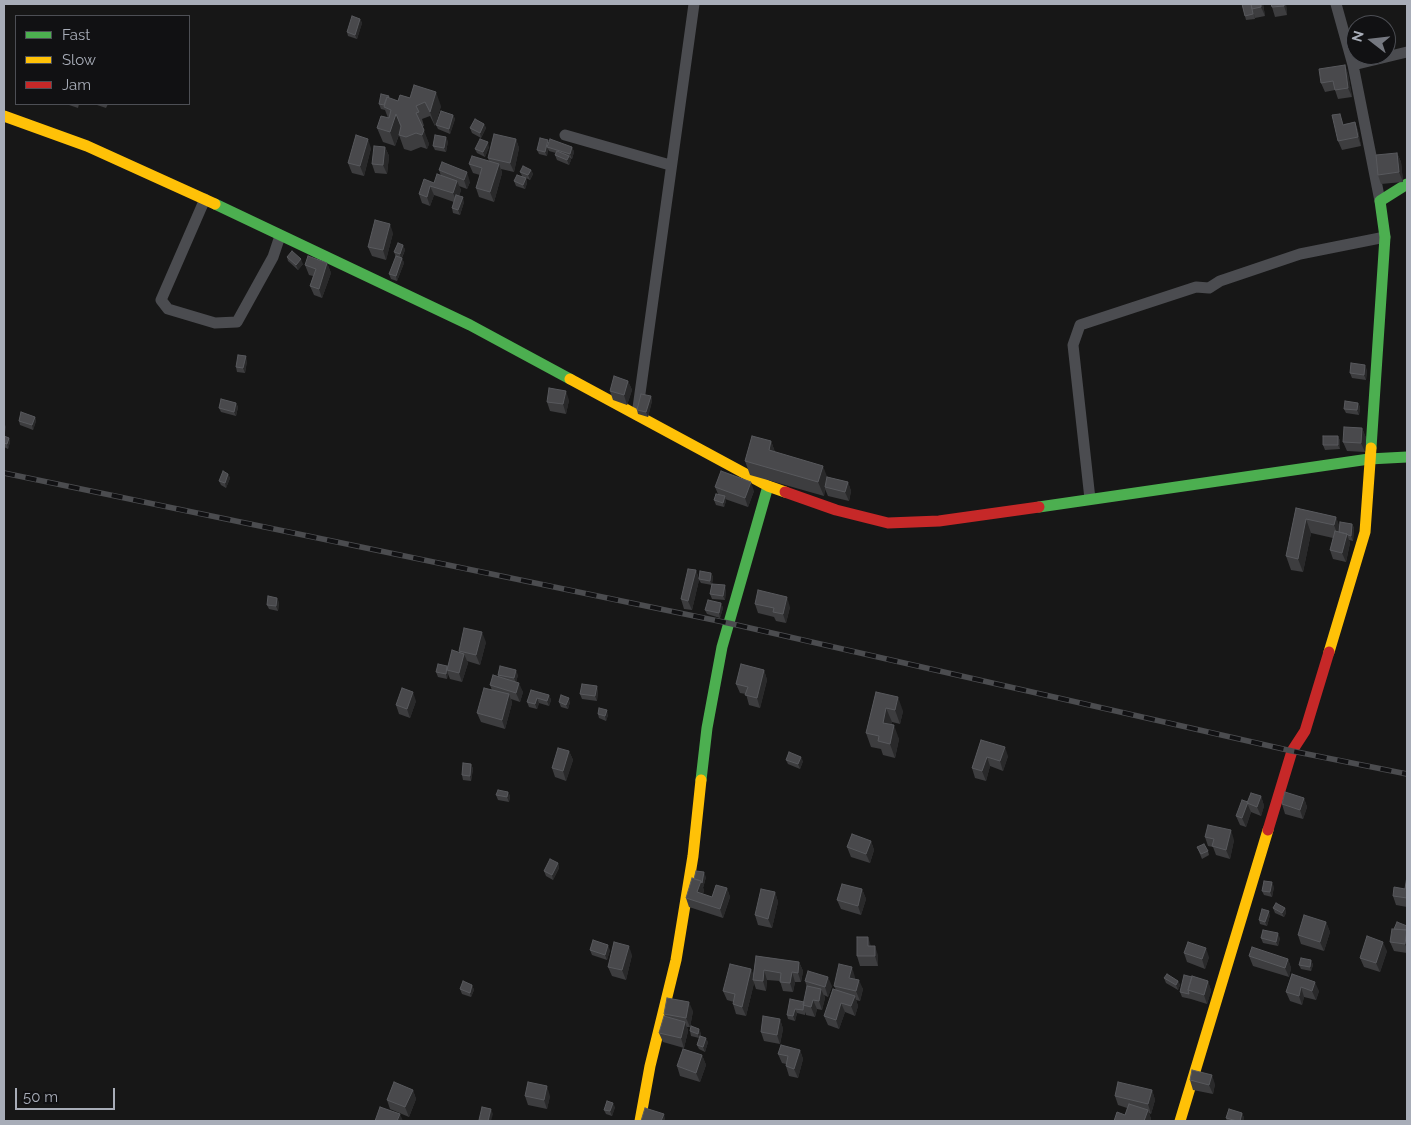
<!DOCTYPE html>
<style>
body{margin:0}
#map{position:relative;width:1411px;height:1125px;overflow:hidden;background:#171717;font-family:Raleway,sans-serif}
canvas{display:block}
.frame{position:absolute;inset:0;border:5px solid #a8adb8;pointer-events:none}
.legend{position:absolute;left:15px;top:15px;width:175px;height:90px;box-sizing:border-box;background:#111113;border:1px solid #4d4f55;margin:0;padding:6px 9px;list-style:none;font-size:15px;color:#a8adb8}
.legend li{display:flex;align-items:center;gap:10px;height:25px}
.legend b{width:25px;border:1px solid #4d4f55}
.north{position:absolute;left:1346px;top:15px;width:50px;height:50px;box-sizing:border-box;background:#111113;border:1px solid #4d4f55;border-radius:50%;rotate:286deg;font-size:14px;font-weight:700;line-height:20px;text-align:center;color:#a8adb8}
.north::after{content:'';display:block;margin:auto;width:18px;height:22px;background:#757880;clip-path:polygon(50% 0,100% 100%,50% 72%,0 100%)}
.scale{position:absolute;left:15px;top:1088px;width:100px;height:22px;box-sizing:border-box;border:2px solid #a8adb8;border-top:0;padding-left:6px;font-size:15px;line-height:18px;white-space:nowrap;color:#a8adb8;-webkit-text-stroke:4px #111113;paint-order:stroke}
</style>
<div id="map">
<canvas width="1411" height="1125"></canvas>
<div class="frame"></div>
<ul class="legend">
<li><b style="height:6px;background:#4caf50"></b>Fast</li>
<li><b style="height:6px;background:#ffc107"></b>Slow</li>
<li><b style="height:6px;background:#c62828"></b>Jam</li>
</ul>
<div class="north">N</div>
<div class="scale">50 m</div>
</div>
<script>
const g = document.querySelector('canvas').getContext('2d');
g.lineJoin = 'round';
const shape = rows => new Path2D(rows.map(r => 'M' + r).join(''));
function trace(path, color, width, dash) { g.strokeStyle = color; g.lineWidth = width; g.lineCap = dash ? 'butt' : 'round'; g.setLineDash(dash || []); g.stroke(path); }
function fill(path, color) { g.fillStyle = color; g.fill(path, 'evenodd'); }
trace(shape([
 [1336,4,1353,65,1380,201],
 [1353,65,1407,52],
 [565,135,670,165],
 [205,199,161,300,168,309,215,323,237,322,273,257,280,236],
 [637,415,694,4],
 [1090,499,1073,345,1080,325,1196,287,1209,288,1220,281,1300,254,1385,237]
]), '#4b4c50', 11);
trace(shape([
 [215,204,470,325,570,379],
 [1371,448,1385,237,1380,201,1407,184],
 [1039,507,1369,459,1407,457],
 [701,780,707,728,722,647,768,486]
]), '#4caf50', 11);
trace(shape([
 [4,116,87,146,215,204],
 [570,379,768,486,785,492],
 [1329,652,1365,532,1371,448],
 [640,1121,650,1066,676,960,693,856,701,780],
 [1180,1121,1268,830]
]), '#ffc107', 11);
trace(shape([
 [785,492,836,510,888,523,939,521,1039,507],
 [1268,830,1292,751,1305,731,1329,652]
]), '#c62828', 11);
const rail = shape([
 [4,473,728,623,1292,751,1407,774]
]);
trace(rail, '#4b4c4f', 5.5);
trace(rail, '#111113', 4, [11]);
fill(shape([
 [1242,4,1263,4,1265,16,1255,18,1254,14,1255,19,1246,20],
 [1286,4,1287,15,1275,17,1272,7],
 [360,19,362,23,357,39,348,36,347,32],
 [1345,65,1348,74,1352,97,1338,99,1335,90,1325,92,1321,83],
 [400,95,441,106,435,126,430,116,422,119,424,126,422,127,429,144,427,149,421,147,411,151,404,149,399,135,395,146,383,142,377,128,388,118,385,110,381,109,379,104,389,96,389,98,398,101],
 [66,104,79,104,78,108],
 [94,104,108,104,106,108],
 [453,115,455,119,450,134,438,129,436,125],
 [1355,122,1358,131,1361,146,1342,150,1338,141,1344,124],
 [484,124,486,128,481,138,472,133,470,128],
 [516,139,519,148,514,172,501,169,502,173,494,202,479,197,476,188,480,175,473,173,469,164,489,161,488,158],
 [448,141,446,152,435,150,433,146],
 [548,142,572,147,574,152,572,159,570,158,571,160,569,165,557,160,555,155,556,153,549,151,548,149,547,156,539,154,537,150],
 [385,147,389,156,387,174,375,173,372,164],
 [489,147,485,157,477,153,475,149],
 [371,148,364,176,352,173,348,163],
 [1397,153,1401,162,1403,182,1381,184,1378,175],
 [439,170,470,182,467,189,459,186,461,190,459,196,464,202,460,215,453,213,452,208,454,202,434,195,430,206,422,203,419,194,434,183,441,176],
 [531,170,533,174,530,180,526,178,527,183,525,189,516,186,514,181,522,176,520,172],
 [393,233,386,260,372,256,368,247],
 [403,245,405,250,402,258,404,263,397,281,391,279,389,274,396,257,394,252],
 [287,257,303,264,298,270,288,261],
 [327,263,331,273,322,298,314,295,310,286,313,276,309,275,305,265],
 [247,361,245,373,237,372,236,367],
 [1367,370,1366,380,1352,378,1350,373],
 [628,381,632,390,627,405,613,400,610,391],
 [651,396,652,401,648,417,638,414,637,410],
 [569,400,566,414,550,411,547,402],
 [236,403,238,407,236,416,221,412,219,408],
 [1358,403,1360,407,1359,415,1346,413,1344,409],
 [35,417,36,421,33,430,20,425,19,421],
 [1362,428,1366,438,1365,452,1347,451,1343,442],
 [4,436,9,438,10,442,8,449,4,447],
 [1338,436,1340,441,1340,449,1325,450,1323,445],
 [771,441,775,452,827,477,848,482,851,491,849,501,828,496,825,489,824,496,750,475,745,461],
 [228,474,230,478,226,488,221,485,219,481],
 [715,487,754,491,748,507,725,499,726,501,724,507,716,505,714,500,718,494],
 [1296,508,1336,517,1339,527,1352,524,1354,528,1353,541,1349,540,1350,543,1346,562,1333,559,1330,550,1333,538,1311,533,1303,572,1291,570,1286,556],
 [696,570,699,579,711,573,713,577,712,584,726,590,725,600,712,599,710,594,712,585,701,583,699,580,692,610,684,609,681,599],
 [279,602,278,611,269,609,267,605],
 [721,603,723,608,720,618,707,614,705,610],
 [755,604,790,607,786,623,776,621,774,617,758,613],
 [486,642,480,665,467,661,468,663,462,682,450,679,448,674,447,679,438,677,436,672,447,666,459,652,459,651],
 [764,670,767,680,760,708,749,705,746,694,740,693,736,684],
 [498,675,518,675,516,682,523,692,520,702,511,699,512,703,505,729,481,722,477,713,492,690,490,685,498,676],
 [531,690,549,695,551,700,549,706,539,703,537,709,529,707,527,702],
 [598,690,597,701,582,699,580,694],
 [876,692,903,711,900,724,892,722,891,725,899,739,895,758,883,755,881,749,871,747,866,733],
 [416,701,410,718,399,714,396,705],
 [559,702,570,702,568,709,561,707],
 [598,714,608,715,606,721,599,718],
 [981,740,1008,756,1003,771,990,766,986,781,975,778,972,768],
 [569,751,573,760,566,781,555,777,552,768],
 [786,760,803,761,800,769,788,764],
 [471,764,473,769,471,781,463,780,462,775],
 [508,792,510,796,509,802,498,800,496,795],
 [1261,796,1264,806,1261,816,1251,812,1246,827,1240,825,1236,816,1248,803],
 [1304,798,1307,807,1303,819,1285,814,1282,804],
 [1205,837,1234,840,1230,859,1216,855,1213,847,1208,846],
 [871,841,874,850,870,863,851,857,847,847],
 [1197,847,1208,851,1209,855,1202,859],
 [558,863,559,868,553,880,546,876,544,871],
 [1407,876,1407,907,1396,905,1393,896,1405,889],
 [706,877,703,888,704,890,703,894,712,897,727,888,730,897,723,918,689,907,686,898,694,879],
 [1274,887,1272,897,1264,895,1262,891],
 [862,889,866,899,861,915,841,909,837,900],
 [775,892,778,902,772,928,758,925,755,915],
 [1273,908,1285,908,1286,913,1284,917,1275,913],
 [1270,915,1267,926,1260,924,1259,920],
 [1326,922,1330,932,1324,951,1301,944,1298,935],
 [1407,926,1407,953,1394,951,1390,942,1394,929],
 [1261,938,1280,938,1278,946,1263,943],
 [590,950,610,950,607,960,592,955],
 [1387,951,1380,972,1364,967,1360,958],
 [1184,953,1209,957,1205,969,1187,962],
 [632,955,626,980,612,976,608,967],
 [878,955,878,966,860,966,857,956],
 [756,956,799,962,803,971,801,982,795,982,793,992,783,991,780,981,767,980,766,991,756,989,754,983,746,1016,736,1014,733,1004,734,1002,727,1000,723,991,751,969,753,975],
 [1249,956,1288,959,1291,968,1289,977,1253,966],
 [1311,960,1313,965,1311,971,1301,969,1299,965],
 [1292,974,1319,991,1316,1000,1304,997,1302,1005,1290,1001,1286,992],
 [855,977,855,979,863,989,860,1001,856,1000,858,1006,855,1016,845,1012,839,1029,828,1025,824,1016,836,990,834,986],
 [1164,978,1178,981,1180,985,1178,990,1166,983],
 [805,981,832,986,828,997,824,995,825,998,822,1010,817,1009,815,1017,806,1015,805,1012,805,1015,797,1013,795,1021,788,1019,787,1015,804,1002,807,987],
 [1208,981,1211,991,1207,1004,1191,999,1191,998,1191,999,1182,997,1180,992],
 [472,985,474,990,471,997,462,994,460,989],
 [693,1011,690,1027,687,1027,688,1031,684,1048,663,1042,659,1033,665,1017,664,1014],
 [780,1019,783,1029,780,1044,764,1041,761,1032],
 [690,1031,701,1033,700,1037,708,1042,705,1052,699,1049,697,1045,699,1038,691,1036],
 [800,1050,803,1059,798,1078,789,1076,786,1066,786,1064,782,1063,778,1054],
 [702,1055,706,1065,700,1082,680,1076,677,1066],
 [1190,1080,1215,1084,1213,1094,1193,1090],
 [413,1090,416,1099,409,1117,390,1109,387,1100],
 [1152,1090,1155,1100,1151,1114,1149,1113,1151,1119,1150,1121,1114,1121,1125,1115,1127,1108,1118,1105,1115,1096],
 [525,1096,550,1096,547,1109,528,1105],
 [615,1107,612,1116,606,1114,604,1110],
 [1242,1113,1244,1118,1243,1121,1227,1121,1226,1118]
]), '#3d3d3f');
fill(shape([
 [1261,4,1263,4,1265,16,1261,7],
 [1284,4,1286,4,1287,15,1284,6],
 [360,19,362,23,357,39,355,35],
 [1345,65,1348,74,1352,97,1348,88],
 [436,92,441,106,435,126,430,112],
 [396,114,401,128,395,146,390,132],
 [453,115,455,119,450,134,449,129],
 [1355,122,1358,131,1361,146,1358,137],
 [484,124,486,128,481,138,480,133],
 [424,130,429,144,427,149,422,135],
 [446,137,448,141,446,152,444,148],
 [368,139,371,148,364,176,360,166],
 [516,139,519,148,514,172,510,163],
 [548,140,549,145,547,147,548,149,547,156,545,152],
 [488,142,489,147,485,157,483,152],
 [385,147,389,156,387,174,383,165],
 [572,147,574,152,572,159,570,154],
 [1397,153,1401,162,1403,182,1399,172],
 [569,156,571,160,569,165,567,160],
 [499,164,502,173,494,202,490,192],
 [531,170,533,174,530,180,528,175],
 [467,172,470,182,467,189,464,180],
 [526,178,527,183,525,189,523,185],
 [457,181,461,190,457,202,453,193],
 [430,186,434,195,430,206,427,197],
 [463,197,464,202,460,215,458,210],
 [390,224,393,233,386,260,383,250],
 [403,245,405,250,401,259,400,254],
 [402,258,404,263,397,281,396,276],
 [301,259,303,264,298,270,296,265],
 [327,263,331,273,322,298,319,289],
 [246,356,247,361,245,373,243,368],
 [1365,365,1367,370,1366,380,1364,375],
 [628,381,632,390,627,405,624,395],
 [566,391,569,400,566,414,563,404],
 [651,396,652,401,648,417,646,412],
 [236,403,238,407,236,416,234,412],
 [1358,403,1360,407,1359,415,1357,410],
 [35,417,36,421,33,430,32,425],
 [4,422,6,427,5,433,4,430],
 [1362,428,1366,438,1365,452,1361,443],
 [1338,436,1340,441,1340,449,1338,445],
 [9,438,10,442,8,449,7,444],
 [771,441,776,455,769,450],
 [823,466,828,479,825,487,825,489,824,496,818,482],
 [228,474,230,478,226,488,225,483],
 [751,482,754,491,748,507,745,498],
 [848,482,851,491,849,501,845,492],
 [725,496,726,501,724,507,723,503],
 [1336,517,1341,530,1339,539,1334,525],
 [1306,519,1311,533,1303,572,1298,559],
 [1352,524,1354,528,1353,541,1351,536],
 [1347,534,1350,543,1346,562,1342,553],
 [696,570,699,580,692,610,688,601],
 [711,573,713,577,712,585,710,581],
 [725,585,726,590,725,600,723,596],
 [787,597,790,607,786,623,783,614],
 [277,598,279,602,278,611,276,606],
 [721,603,723,608,720,618,719,613],
 [482,632,486,642,480,665,476,655],
 [464,654,468,663,462,682,459,673],
 [447,670,448,674,447,679,446,674],
 [516,670,518,675,516,683,514,678],
 [764,670,767,680,760,708,757,698],
 [519,683,523,692,520,702,516,693],
 [597,686,598,690,597,701,595,696],
 [413,692,416,701,410,718,407,709],
 [509,694,512,703,505,729,502,720],
 [549,695,551,700,549,706,547,701],
 [898,697,903,711,900,724,895,710],
 [537,698,539,703,537,709,535,704],
 [569,698,570,702,568,709,566,705],
 [886,708,892,722,888,736,883,723],
 [607,710,608,715,606,721,605,716],
 [894,725,899,739,895,758,890,744],
 [1005,747,1008,756,1003,771,1000,761],
 [569,751,573,760,566,781,563,771],
 [801,757,803,761,800,769,798,764],
 [987,757,990,766,986,781,982,771],
 [471,764,473,769,471,781,470,776],
 [508,792,510,796,509,802,507,797],
 [1261,796,1264,806,1261,816,1257,807],
 [1304,798,1307,807,1303,819,1300,810],
 [1247,803,1251,812,1246,827,1242,818],
 [1231,830,1234,840,1230,859,1226,850],
 [871,841,874,850,870,863,866,854],
 [558,863,559,868,553,880,552,875],
 [704,872,706,877,703,888,702,883],
 [701,881,704,890,701,901,697,892],
 [1272,882,1274,887,1272,897,1270,892],
 [727,888,730,897,723,918,720,909],
 [862,889,866,899,861,915,858,906],
 [775,892,778,902,772,928,768,919],
 [1285,908,1286,913,1284,917,1282,913],
 [1269,911,1270,915,1267,926,1265,922],
 [1326,922,1330,932,1324,951,1320,942],
 [1407,930,1407,949,1405,944],
 [1278,933,1280,938,1278,946,1276,942],
 [868,937,871,946,868,946],
 [1383,942,1387,951,1380,972,1376,963],
 [608,945,610,950,607,960,605,955],
 [629,946,632,955,626,980,622,970],
 [875,946,878,955,878,966,875,956],
 [1206,948,1209,957,1205,969,1202,959],
 [1288,959,1291,968,1289,977,1285,968],
 [1311,960,1313,965,1311,971,1310,967],
 [799,962,803,971,801,982,798,973],
 [852,967,855,977,853,987,849,978],
 [751,969,755,978,753,980,754,983,746,1016,742,1007],
 [764,970,767,980,766,991,763,981],
 [792,972,795,982,793,992,790,983],
 [828,977,832,986,828,997,825,987],
 [859,980,863,989,860,1001,856,991],
 [1178,981,1180,985,1178,990,1176,985],
 [1208,981,1211,991,1207,1004,1204,995],
 [1315,982,1319,991,1316,1000,1312,991],
 [472,985,474,990,471,997,470,993],
 [1301,987,1304,997,1302,1005,1299,996],
 [821,989,825,998,822,1010,819,1001],
 [855,996,858,1006,855,1016,851,1006],
 [813,1000,817,1009,815,1017,811,1007],
 [689,1002,693,1011,690,1027,686,1018],
 [841,1003,845,1012,839,1029,836,1020],
 [795,1009,797,1013,795,1021,793,1016],
 [780,1019,783,1029,780,1044,777,1035],
 [685,1022,688,1031,684,1048,681,1038],
 [699,1029,701,1033,699,1039,698,1034],
 [706,1038,708,1042,705,1052,703,1047],
 [800,1050,803,1059,798,1078,794,1069],
 [702,1055,706,1065,700,1082,696,1073],
 [1212,1075,1215,1084,1213,1094,1209,1085],
 [547,1086,550,1096,547,1109,544,1100],
 [413,1090,416,1099,409,1117,405,1107],
 [1152,1090,1155,1100,1151,1114,1148,1104],
 [613,1103,615,1107,612,1116,610,1111],
 [491,1109,493,1114,491,1121,488,1121],
 [1148,1110,1151,1119,1150,1121,1144,1121],
 [1242,1113,1244,1118,1243,1121,1240,1121],
 [400,1114,403,1121,397,1121],
 [664,1114,665,1118,665,1121,661,1121]
]), '#29292a');
const building = shape([
 [1242,4,1251,4,1253,14,1245,16,1242,4],
 [1251,4,1261,4,1261,7,1252,9,1251,4],
 [1271,4,1284,4,1284,6,1272,7,1271,4],
 [352,16,360,19,355,35,347,32,352,16],
 [1345,65,1348,88,1335,90,1333,81,1321,83,1319,69,1345,65],
 [414,85,436,92,430,112,425,102,416,106,419,112,416,113,424,130,422,135,416,133,406,137,399,135,401,126,396,114,390,132,377,128,381,116,389,118,391,110,384,107,387,97,398,101,400,95,410,98,414,85],
 [381,94,389,96,388,98,387,97,384,105,379,104,381,94],
 [441,111,453,115,449,129,436,125,441,111],
 [1340,114,1343,125,1355,122,1358,137,1338,141,1332,115,1340,114],
 [475,119,484,124,480,133,470,128,475,119],
 [494,134,516,139,510,163,488,158,494,134],
 [356,135,368,139,360,166,348,163,356,135],
 [435,135,446,137,444,148,433,146,435,135],
 [540,138,548,140,545,152,537,150,540,138],
 [480,139,488,142,483,152,475,149,480,139],
 [550,139,572,147,570,154,547,147,550,139],
 [374,146,385,147,383,165,372,164,374,146],
 [557,151,569,156,567,160,555,155,557,151],
 [1397,153,1399,172,1378,175,1376,155,1397,153],
 [472,156,499,164,490,192,476,188,482,168,469,164,472,156],
 [442,162,467,172,464,180,439,170,442,162],
 [523,166,531,170,528,175,520,172,523,166],
 [437,174,457,181,453,193,430,186,427,197,419,194,424,179,434,183,437,174],
 [517,175,526,178,523,185,514,181,517,175],
 [456,195,463,197,458,210,452,208,456,195],
 [375,220,390,224,383,250,368,247,375,220],
 [398,243,403,245,400,254,394,252,398,243],
 [292,251,301,259,296,265,287,257,292,251],
 [308,256,327,263,319,289,310,286,316,269,305,265,308,256],
 [396,256,402,258,396,276,389,274,396,256],
 [238,355,246,356,243,368,236,367,238,355],
 [1351,363,1365,365,1364,375,1350,373,1351,363],
 [614,376,628,381,624,395,610,391,614,376],
 [549,388,566,391,563,404,547,402,549,388],
 [641,394,651,396,646,412,637,410,641,394],
 [221,399,236,403,234,412,219,408,221,399],
 [1345,401,1358,403,1357,410,1344,409,1345,401],
 [21,412,35,417,32,425,19,421,21,412],
 [1344,427,1362,428,1361,443,1343,442,1344,427],
 [4,436,9,438,7,444,4,443,4,436],
 [752,436,771,441,769,450,823,466,818,482,745,461,752,436],
 [1323,436,1338,436,1338,445,1323,445,1323,436],
 [223,471,228,474,225,483,219,481,223,471],
 [721,471,751,482,745,498,715,487,721,471],
 [827,477,848,482,845,492,825,487,827,477],
 [716,494,725,496,723,503,714,500,716,494],
 [1296,508,1336,517,1334,525,1306,519,1298,559,1286,556,1296,508],
 [1340,522,1352,524,1351,536,1348,535,1347,534,1339,532,1340,522],
 [1335,531,1347,534,1342,553,1330,550,1335,531],
 [688,569,696,570,688,601,681,599,688,569],
 [700,571,711,573,710,581,699,579,700,571],
 [712,584,725,585,723,596,710,594,712,584],
 [758,590,787,597,783,614,773,612,774,608,755,604,758,590],
 [268,596,277,598,276,606,267,605,268,596],
 [708,600,721,603,719,613,705,610,708,600],
 [464,628,482,632,476,655,459,651,464,628],
 [452,650,464,654,459,673,447,670,452,650],
 [438,664,447,666,446,674,436,672,438,664],
 [741,664,764,670,757,698,745,695,748,687,736,684,741,664],
 [500,666,516,670,514,678,498,675,500,666],
 [493,675,519,683,516,693,490,685,493,675],
 [582,684,597,686,595,696,580,694,582,684],
 [402,688,413,692,407,709,396,705,402,688],
 [484,688,509,694,502,720,477,713,484,688],
 [531,690,549,695,547,701,537,698,535,704,527,702,531,690],
 [876,692,898,697,895,710,886,708,883,723,894,725,890,744,878,741,879,736,866,733,876,692],
 [561,695,569,698,566,705,559,702,561,695],
 [599,708,607,710,605,716,598,714,599,708],
 [981,740,1005,747,1000,761,987,757,982,771,972,768,981,740],
 [558,748,569,751,563,771,552,768,558,748],
 [789,752,801,757,798,764,786,760,789,752],
 [463,763,471,764,470,776,462,775,463,763],
 [498,790,508,792,507,797,496,795,498,790],
 [1285,792,1304,798,1300,810,1282,804,1285,792],
 [1251,793,1261,796,1257,807,1247,803,1251,793],
 [1242,800,1248,802,1242,818,1236,816,1242,800],
 [1208,825,1231,830,1226,850,1212,846,1214,839,1205,837,1208,825],
 [852,834,871,841,866,854,847,847,852,834],
 [1204,844,1208,851,1201,854,1197,847,1204,844],
 [550,859,558,863,552,875,544,871,550,859],
 [696,871,704,872,702,883,701,881,694,879,696,871],
 [1407,876,1407,898,1393,896,1394,887,1405,889,1407,876],
 [692,878,701,881,697,892,712,897,716,885,727,888,720,909,686,898,692,878],
 [1264,881,1272,882,1270,892,1262,891,1264,881],
 [842,884,862,889,858,906,837,900,842,884],
 [761,889,775,892,768,919,755,915,761,889],
 [1276,903,1285,908,1282,913,1273,908,1276,903],
 [1262,909,1269,911,1265,922,1259,920,1262,909],
 [1304,915,1326,922,1320,942,1298,935,1304,915],
 [1397,922,1407,926,1407,932,1407,930,1394,929,1397,922],
 [1392,929,1407,930,1405,944,1390,942,1392,929],
 [1263,930,1278,933,1276,942,1261,938,1263,930],
 [1367,936,1383,942,1376,963,1360,958,1367,936],
 [857,937,868,937,868,946,875,946,875,956,857,956,857,937],
 [593,940,608,945,605,955,590,950,593,940],
 [614,942,629,946,622,970,608,967,614,942],
 [1188,942,1206,948,1202,959,1184,953,1188,942],
 [1252,947,1288,959,1285,968,1249,956,1252,947],
 [756,956,799,962,798,973,792,972,790,983,780,982,781,973,764,970,763,981,753,980,756,956],
 [1301,958,1311,960,1310,967,1299,965,1301,958],
 [730,964,751,969,742,1007,733,1004,735,994,723,991,730,964],
 [839,964,852,967,849,978,859,980,856,991,834,986,839,964],
 [808,971,828,977,825,987,805,981,808,971],
 [1167,974,1178,981,1176,985,1164,978,1167,974],
 [1292,974,1315,982,1312,991,1301,987,1299,996,1286,992,1292,974],
 [1184,975,1192,977,1188,990,1189,994,1180,992,1184,975],
 [1192,976,1208,981,1204,995,1188,990,1192,976],
 [463,981,472,985,470,993,460,989,463,981],
 [807,986,821,989,819,1001,813,1000,811,1007,803,1005,807,986],
 [833,989,855,996,851,1006,841,1003,836,1020,824,1016,833,989],
 [667,998,689,1002,686,1018,664,1014,667,998],
 [790,999,804,1002,803,1010,795,1009,793,1016,787,1015,790,999],
 [664,1016,685,1022,681,1038,659,1033,664,1016],
 [763,1016,780,1019,777,1035,761,1032,763,1016],
 [691,1026,699,1029,698,1034,690,1031,691,1026],
 [700,1036,706,1038,703,1047,697,1045,700,1036],
 [781,1045,800,1050,794,1069,786,1066,788,1056,778,1054,781,1045],
 [683,1049,702,1055,696,1073,677,1066,683,1049],
 [1192,1070,1212,1075,1209,1085,1190,1080,1192,1070],
 [394,1082,413,1090,405,1107,387,1100,394,1082],
 [528,1082,547,1086,544,1100,525,1096,528,1082],
 [1118,1082,1152,1090,1148,1104,1115,1096,1118,1082],
 [607,1101,613,1103,610,1111,604,1110,607,1101],
 [1129,1104,1148,1110,1144,1121,1114,1121,1117,1112,1125,1115,1129,1104],
 [380,1107,400,1114,397,1121,375,1121,380,1107],
 [482,1107,491,1109,488,1121,479,1120,482,1107],
 [645,1108,664,1114,661,1121,641,1121,645,1108],
 [1229,1109,1242,1113,1240,1121,1237,1121,1226,1118,1229,1109]
]);
fill(building, '#49494c');
trace(building, '#58595d', 1);
</script>
